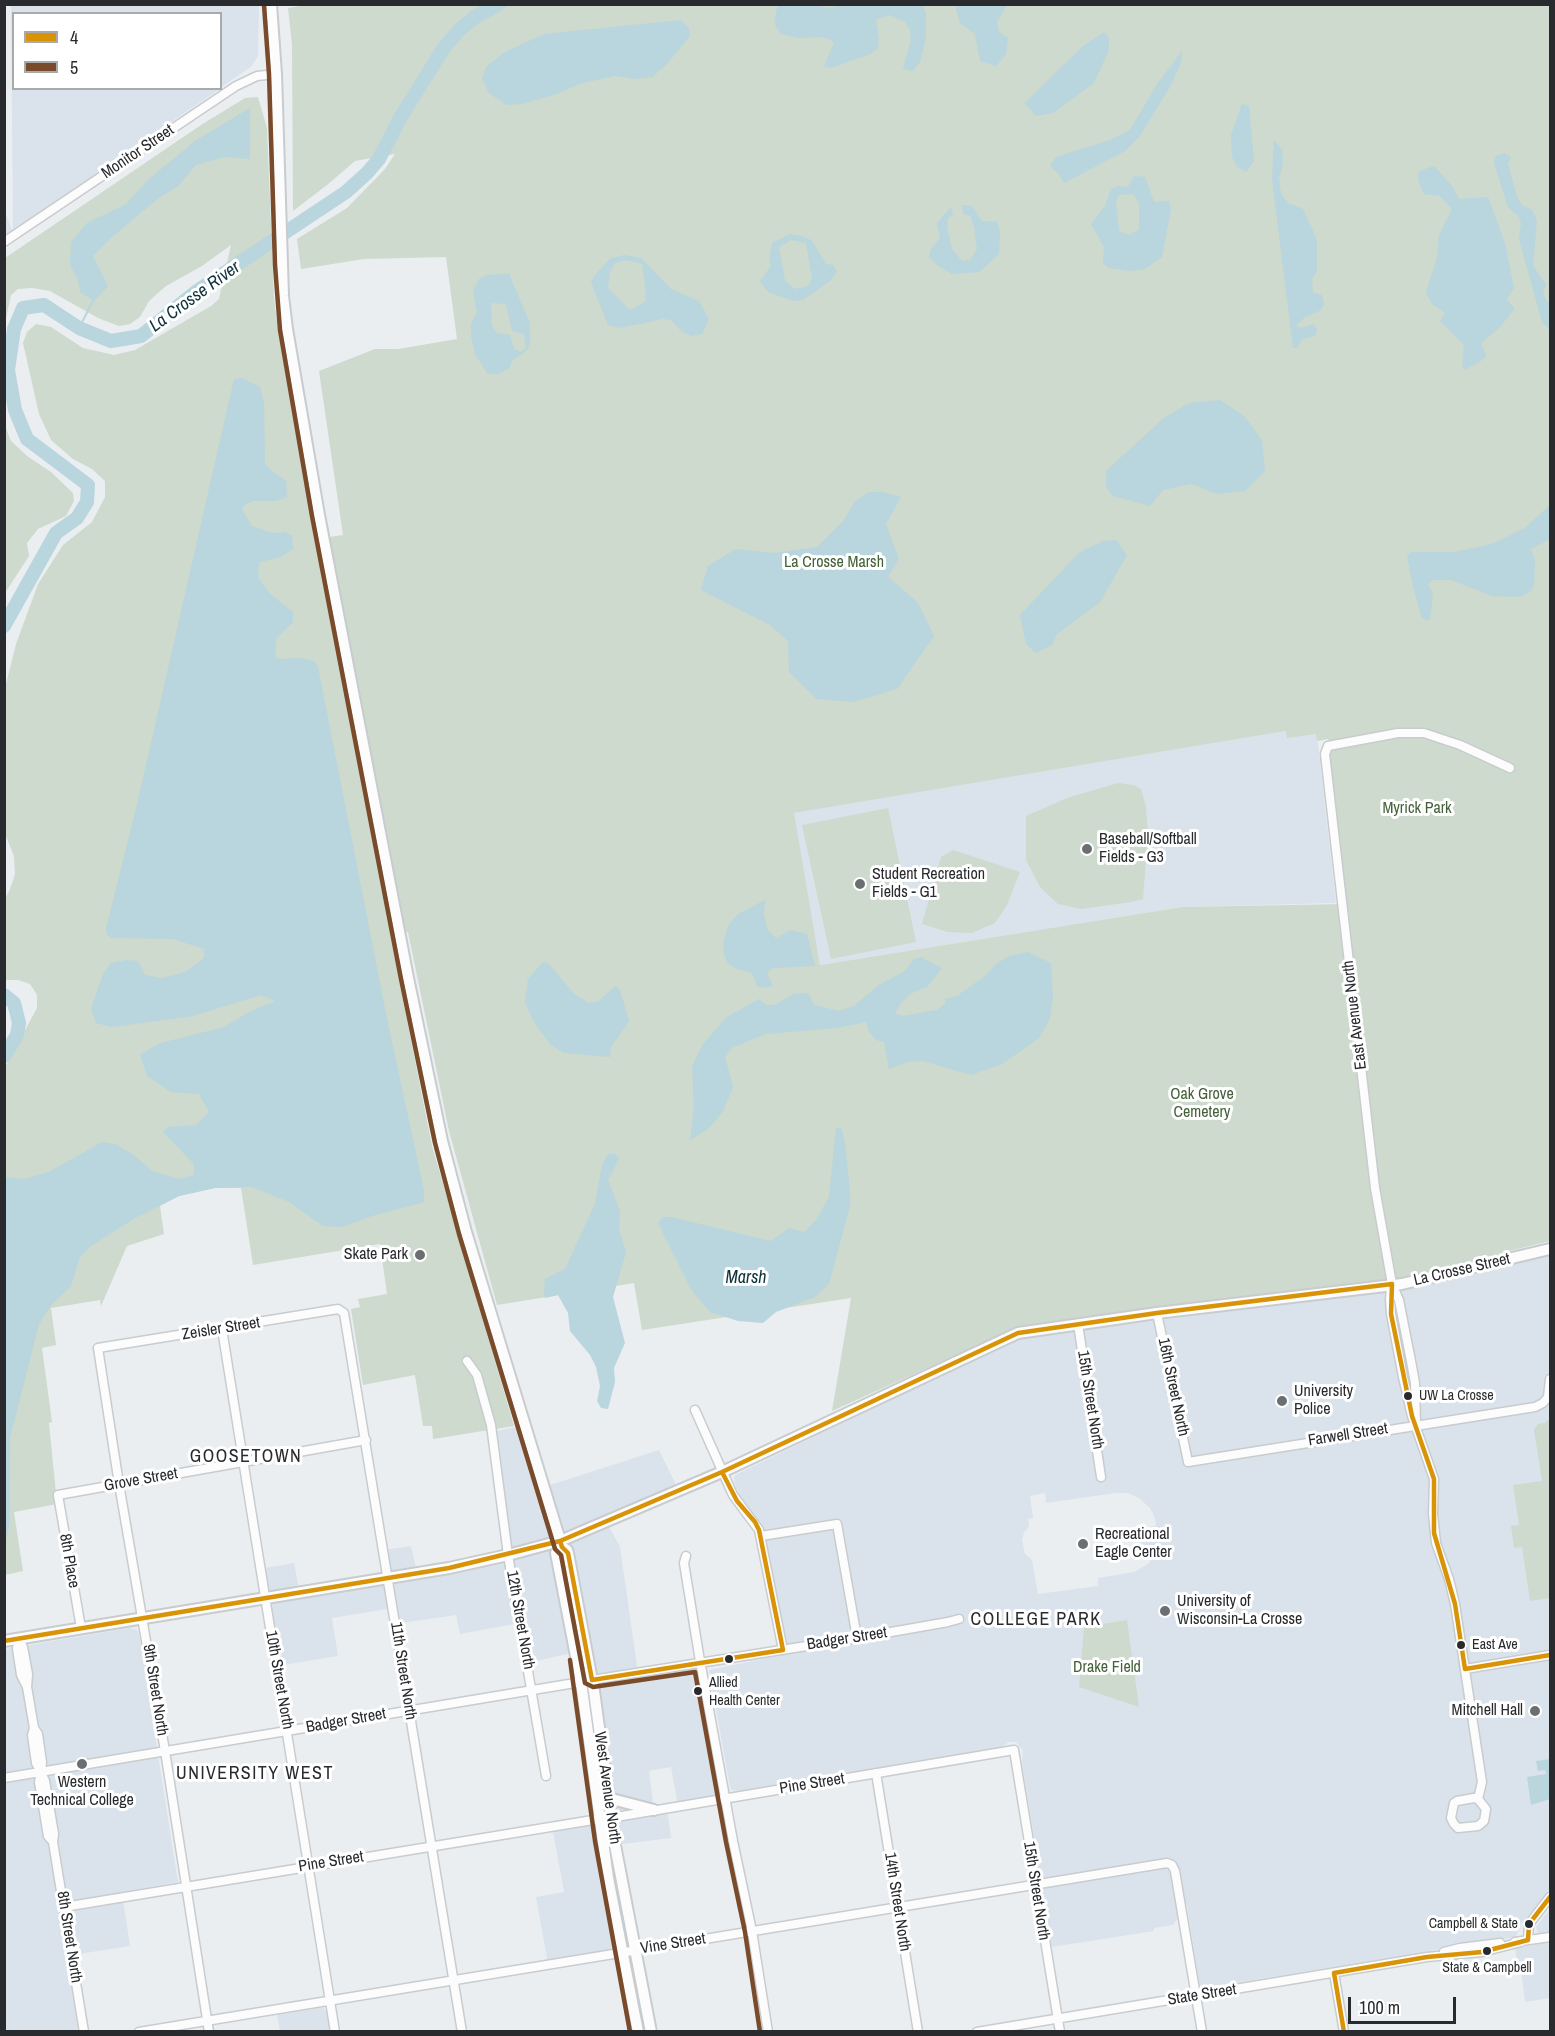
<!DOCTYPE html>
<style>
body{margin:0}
#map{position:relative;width:1555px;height:2036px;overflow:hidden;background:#eaeef1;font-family:"Archivo Narrow",sans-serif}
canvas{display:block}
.frame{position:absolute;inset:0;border:6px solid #282a2d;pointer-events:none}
.legend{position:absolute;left:12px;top:12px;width:210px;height:78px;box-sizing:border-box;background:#fff;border:2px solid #a9aaab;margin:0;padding:8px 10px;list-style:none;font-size:18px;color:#282a2d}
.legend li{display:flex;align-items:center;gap:12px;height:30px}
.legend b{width:30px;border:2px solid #a9aaab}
.scale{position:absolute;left:1348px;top:1997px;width:108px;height:27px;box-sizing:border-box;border:3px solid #282a2d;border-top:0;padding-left:8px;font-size:18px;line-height:21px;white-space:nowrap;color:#282a2d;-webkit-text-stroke:4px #fff;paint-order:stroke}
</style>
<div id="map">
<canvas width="1555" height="2036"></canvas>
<div class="frame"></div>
<ul class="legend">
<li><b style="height:8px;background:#d89307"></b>4</li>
<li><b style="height:8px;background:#7a4b2a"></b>5</li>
</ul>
<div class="scale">100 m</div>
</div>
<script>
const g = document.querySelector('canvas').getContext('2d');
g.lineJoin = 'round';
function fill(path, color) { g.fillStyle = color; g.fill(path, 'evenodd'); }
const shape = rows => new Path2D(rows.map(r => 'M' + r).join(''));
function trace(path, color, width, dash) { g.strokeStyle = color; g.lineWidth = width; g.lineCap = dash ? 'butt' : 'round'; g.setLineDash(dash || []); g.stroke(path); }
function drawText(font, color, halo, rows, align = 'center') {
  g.font = font + ' "Archivo Narrow",sans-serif'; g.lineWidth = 6; g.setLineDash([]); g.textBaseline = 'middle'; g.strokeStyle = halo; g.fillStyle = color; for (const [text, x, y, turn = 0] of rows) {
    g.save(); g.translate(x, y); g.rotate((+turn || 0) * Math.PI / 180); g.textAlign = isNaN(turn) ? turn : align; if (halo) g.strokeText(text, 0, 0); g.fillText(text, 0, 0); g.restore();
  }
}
fill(shape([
 [11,5,259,5,258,56,252,66,220,88,220,14,14,14,14,88,220,89,119,157,121,164,5,242,4,208,13,233],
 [1316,726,1336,903,1182,907,820,965,793,813],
 [1550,1255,1550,1889,1522,1923,1516,1937,1203,1988,1199,1983,1187,1904,1173,1925,1154,1928,1154,1931,1052,1947,1022,1763,1023,1751,1016,1742,1009,1742,1000,1748,738,1791,732,1790,730,1787,709,1670,787,1654,763,1527,741,1498,734,1482,735,1475,1018,1338,1412,1288],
 [1045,1493,1046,1503,1116,1493,1128,1493,1139,1498,1150,1508,1155,1518,1156,1526,1140,1528,1141,1534,1137,1541,1157,1551,1148,1564,1134,1572,1098,1578,1098,1586,1038,1594,1032,1560,1025,1554,1022,1540,1024,1533,1029,1526,1028,1519,1033,1518,1030,1496],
 [525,1425,544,1487,659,1450,679,1491,607,1523,620,1547,638,1673,701,1663,725,1797,678,1806,671,1767,649,1771,654,1810,667,1808,671,1838,615,1845,597,1719,576,1622,576,1652,528,1663,520,1623,460,1634,456,1615,395,1624,393,1608,332,1618,338,1656,277,1666,260,1569,294,1563,298,1584,303,1592,388,1578,384,1550,411,1546,417,1573,508,1555,497,1431],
 [130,1628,137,1630,139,1634,178,1882,122,1892,130,1946,66,1956,78,2031,5,2032,5,1649],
 [599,1819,623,1952,548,1964,536,1897,564,1892,552,1826],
 [1550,1908,1550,1998,1525,2002,1521,1969,1518,1969,1515,1948,1540,1944,1536,1927],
 [319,2008,323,2008,327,2012,330,2031,280,2031,277,2015]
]), '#dae3eb');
fill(shape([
 [313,4,1550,5,1550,1241,1395,1279,1018,1327,832,1411,851,1298,642,1330,634,1283,497,1305,449,1131,408,932,390,934,432,1146,514,1426,433,1439,432,1426,423,1426,415,1375,363,1385,351,1309,360,1307,358,1299,387,1294,380,1244,253,1265,241,1188,215,1188,179,1196,160,1206,164,1234,127,1246,101,1306,100,1300,51,1308,56,1345,42,1348,52,1422,49,1423,57,1504,14,1512,23,1571,5,1575,5,1067,37,1008,37,995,30,984,18,980,5,980,5,899,10,889,15,874,14,856,5,834,5,688,16,644,38,584,63,545,92,522,105,497,105,481,92,469,73,459,51,440,39,414,23,343,27,332,36,324,51,327,83,348,114,355,135,350,211,306,219,299,231,245,202,266,166,286,149,301,140,317,130,324,119,326,98,318,50,291,32,288,18,289,11,295,5,323,5,258,201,125,245,98,258,97,267,128,274,298,278,331,315,539,343,535,319,371,375,349,398,349,457,339,446,257,364,259,301,269,297,239,347,208,385,169,395,154,355,161,327,185,293,211,292,44,288,8],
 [1286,731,1287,738,1316,734,1317,741,1328,739,1345,904,1182,907,820,965,794,813],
 [5,426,11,441,27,456,51,472,73,493,74,501,66,516,38,529,27,543,29,556,5,593],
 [1118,783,1134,785,1141,789,1146,807,1148,833,1143,899,1131,902,1081,909,1058,904,1040,887,1026,860,1026,816,1067,798],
 [888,808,916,942,831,959,802,825],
 [953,850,1020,872,1007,905,995,923,972,933,948,932,922,924,941,857],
 [1550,1419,1550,1598,1530,1601,1522,1547,1514,1548,1511,1526,1519,1525,1513,1485,1542,1481,1534,1430,1538,1424,1544,1423],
 [1127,1620,1139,1707,1079,1687,1084,1627]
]), '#cddacd');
fill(shape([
 [842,5,922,5,926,12,926,38,920,62,913,71,903,69,911,39,910,30,905,22,890,15,876,20,879,39,878,48,870,54,831,68,824,66,834,43,831,40,822,37,799,38,781,34,775,25,776,11,779,5,813,5,829,8],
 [957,5,1007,5,997,22,999,32,1008,38,1006,54,996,66,980,61,975,34,960,23,956,9],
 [681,20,689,28,690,36,665,66,652,77,635,79,616,76,582,83,554,95,521,104,507,105,489,93,482,79,486,67,505,52,544,34],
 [1104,32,1109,38,1109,50,1094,83,1053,113,1036,116,1025,103,1083,46],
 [1182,51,1181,63,1171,85,1140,136,1125,151,1064,183,1059,174,1050,166,1056,157,1110,140,1130,130,1156,86],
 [1242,104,1249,106,1254,161,1246,172,1237,167,1232,157,1231,135],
 [250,108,250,159,225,157,196,165,178,186,156,200,111,238,93,256,108,286,94,301,80,292,78,280,70,265,71,242,87,223,126,204,148,180,195,141],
 [1274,140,1282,150,1283,164,1279,178,1281,194,1288,203,1303,209,1317,240,1317,271,1312,279,1313,293,1322,295,1324,304,1321,310,1304,318,1297,325,1299,328,1314,324,1317,330,1316,335,1301,340,1298,348,1293,348,1272,179],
 [1504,153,1511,157,1508,164,1517,197,1522,205,1532,210,1537,220,1533,266,1546,284,1543,294,1550,305,1550,330,1542,322,1519,239,1521,223,1517,215,1508,207,1494,163,1496,156],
 [1434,166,1452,186,1459,199,1488,197,1505,243,1514,288,1507,299,1514,309,1501,326,1481,343,1486,355,1484,359,1465,370,1462,365,1464,345,1440,321,1445,313,1432,304,1426,293,1437,257,1439,235,1452,209,1440,196,1424,194,1418,180,1419,171],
 [1134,176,1145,177,1154,202,1169,201,1171,209,1162,257,1145,269,1130,271,1109,268,1103,263,1104,247,1091,224,1105,206,1111,189,1117,186,1128,187],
 [1133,194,1139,203,1139,229,1130,235,1119,231,1116,201,1119,195],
 [962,205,972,206,982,221,997,222,1000,233,999,254,979,272,952,274,938,266,929,257,931,249,940,238,937,223,951,207,953,215,948,218,947,227,952,249,962,261,970,260,977,249,974,226,970,216,963,214],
 [790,234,802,236,811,240,826,264,833,265,837,272,830,281,803,300,793,301,768,292,760,281,771,266,769,260,772,243],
 [791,240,806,243,812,279,808,286,795,289,785,281,779,247],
 [625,255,641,258,671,289,699,301,709,319,702,334,691,336,681,331,671,320,663,319,621,328,608,325,591,282,595,275,611,258],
 [626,260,642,264,646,292,645,302,630,310,608,288,610,272,615,263],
 [509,274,530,323,530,345,526,351,512,361,509,368,498,374,488,374,475,354,471,336,471,324,477,312,473,291,479,279,487,275],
 [491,303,506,304,512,331,524,334,526,348,521,352,514,349,510,335,497,333,492,326],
 [241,378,260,387,264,402,265,464,272,471,286,481,287,497,276,501,253,501,243,506,243,511,252,526,272,533,285,532,292,536,293,549,280,557,260,562,258,569,259,579,270,594,293,612,293,622,276,639,275,657,280,659,302,658,314,661,318,667,388,1024,424,1190,424,1202,372,1216,342,1227,323,1226,289,1202,252,1187,215,1188,179,1196,137,1217,91,1246,80,1257,71,1286,52,1304,39,1324,10,1438,9,1527,5,1544,5,1177,23,1179,49,1172,102,1142,115,1144,134,1155,152,1171,179,1179,194,1175,194,1164,163,1132,168,1127,196,1125,209,1112,199,1094,171,1092,147,1076,140,1054,161,1043,224,1027,249,1012,275,1001,261,995,193,1016,112,1027,96,1023,91,1009,103,974,111,963,126,960,138,961,145,975,162,978,185,972,204,958,204,949,173,939,112,938,107,935,106,929,138,800,234,379],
 [1220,400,1244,416,1262,440,1265,471,1245,491,1216,494,1192,484,1163,490,1150,506,1113,496,1106,487,1106,471,1164,418,1189,403],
 [869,492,883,492,901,497,886,524,899,559,888,577,918,603,934,636,897,689,853,702,817,699,789,672,788,641,770,625,701,590,708,566,736,549,774,553,817,547,844,520,855,501],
 [1550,505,1550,539,1531,549,1535,561,1534,584,1532,590,1521,597,1492,596,1451,580,1433,580,1428,584,1433,594,1430,619,1427,621,1422,618,1413,587,1407,556,1411,552,1454,552,1492,544,1525,528],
 [1116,540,1127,555,1100,602,1057,634,1052,645,1036,653,1026,644,1020,615,1079,553,1103,541],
 [765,900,764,913,767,929,776,938,791,930,807,934,815,966,773,968,767,973,773,986,765,988,757,986,752,973,737,969,728,964,724,954,723,943,728,926,738,914],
 [1028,952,1051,963,1053,997,1050,1018,1039,1038,1002,1064,971,1075,923,1061,908,1062,889,1069,884,1042,876,1040,868,1030,866,1022,838,1028,765,1034,732,1048,725,1057,733,1087,723,1111,708,1129,690,1140,694,1107,692,1067,703,1044,727,1017,759,999,766,1005,774,1005,794,994,808,993,814,1005,839,1011,854,1006,879,985,905,971,914,959,921,957,942,968,927,987,910,994,900,1004,895,1014,903,1016,937,1010,945,1004,945,999,957,996,985,976,996,964,1009,956],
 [543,962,548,963,574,994,589,1003,599,1001,615,986,620,990,629,1021,611,1047,610,1057,564,1053,551,1045,534,1022,525,1002,528,979],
 [836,1128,841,1128,845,1142,850,1193,850,1206,829,1284,815,1297,776,1312,763,1323,738,1321,710,1312,692,1291,658,1223,663,1217,671,1217,771,1241,789,1228,804,1232,816,1220,829,1197],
 [608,1154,615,1154,619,1159,608,1180,620,1211,619,1230,626,1252,613,1297,625,1343,614,1368,615,1382,608,1409,601,1408,597,1401,600,1386,596,1367,590,1355,570,1331,568,1313,558,1295,545,1298,544,1293,545,1279,565,1269,595,1204,602,1165],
 [1550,1759,1550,1799,1531,1805,1527,1777,1546,1774,1545,1770,1538,1771,1536,1761]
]), '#b9d5dd');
trace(shape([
 [79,328,94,299]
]), '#b9d5dd', 2);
trace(shape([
 [4,626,56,533,77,518,87,502,88,485,27,439,15,410,8,370,14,329,23,308,44,305,79,328,111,341,141,336,197,291,346,192,367,173,379,159,400,118,443,49,459,30,475,17,499,4],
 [4,995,14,1003,19,1023,17,1035,4,1056]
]), '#b9d5dd', 14);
const minor = shape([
 [4,242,236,86,257,76,276,74],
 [1391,1287,1390,1300,1391,1314,1403,1377,1412,1416,1434,1479,1433,1514,1436,1543,1449,1579,1455,1604,1482,1782,1478,1799],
 [1157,1313,1188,1462,1535,1407,1543,1403,1548,1397,1550,1379],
 [1078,1324,1101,1477],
 [222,1329,335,2032],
 [467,1361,477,1375,491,1425,508,1555,546,1776],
 [695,1410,733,1495,759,1530,783,1650],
 [1416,1425,1415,1383,1411,1361,1399,1300,1392,1284,1375,1188,1325,754,1328,746,1398,733,1424,733,1460,745,1510,768],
 [761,1536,837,1524,857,1638],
 [686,1556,684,1563,699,1655,733,1841,752,1931,768,2032],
 [81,1628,58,1495,366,1440],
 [19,1639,23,1647,28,1674,27,1687,21,1675,17,1648,19,1639],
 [1465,1669,1550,1655],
 [592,1680,857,1638,948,1622,959,1619],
 [27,1687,34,1728,32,1735,36,1763,41,1772,42,1762,38,1734,34,1728],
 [41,1772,45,1781,54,1834,53,1842,48,1836,39,1782,41,1772],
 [876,1773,918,2032],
 [4,1778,581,1682],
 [1474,1798,1478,1799,1486,1809,1484,1821,1478,1826,1458,1828,1454,1824,1451,1818,1454,1803,1457,1801,1474,1798],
 [610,1818,1014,1750,1060,2032],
 [53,1842,84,2032],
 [64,1907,599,1819],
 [1528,1940,1529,1924,1550,1897],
 [1515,1942,1550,1937],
 [1444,1952,1460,1948,1500,1943],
 [1334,1973,1344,2032],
 [139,2032,1167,1863,1172,1865,1175,1871,1202,2032],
 [209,2032,165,1751,119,1484,98,1348,338,1309,344,1313,462,2032],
 [977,2032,1427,1957,1482,1952,1521,1942]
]);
const major = shape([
 [271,4,276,74,283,296,287,329,319,515,408,978,442,1141,466,1232,562,1547,567,1550,568,1553,594,1691,615,1845,651,2032],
 [562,1547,556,1553,581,1682,608,1878,638,2032],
 [4,1641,449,1568,508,1555,560,1541,722,1472,1018,1333,1157,1313,1402,1284,1550,1249],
 [608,1798,654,1810]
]);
trace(minor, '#c8ccce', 11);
trace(major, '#c8ccce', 14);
trace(minor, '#fcfcfd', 8);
trace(major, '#fcfcfd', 10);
trace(shape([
 [1392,1284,1391,1314,1412,1416,1434,1479,1434,1533,1455,1604,1465,1669,1550,1655],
 [560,1541,562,1547,568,1553,592,1680,783,1650,759,1530,755,1522,737,1501,722,1472],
 [4,1641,449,1568,560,1541,722,1472,1018,1333,1157,1313,1392,1284],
 [1344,2032,1334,1973,1427,1957,1482,1952,1528,1940,1529,1924,1550,1897]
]), '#d89307', 4.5);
trace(shape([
 [264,5,269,74,275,265,280,330,312,516,401,979,435,1143,459,1234,555,1549,561,1555,585,1683,593,1687,695,1672,726,1842,745,1932,760,2032],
 [570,1660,595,1841,630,2032]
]), '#7a4b2a', 4.5);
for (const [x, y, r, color] of [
 [1087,849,6,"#6c6f72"],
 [860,884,6,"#6c6f72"],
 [420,1255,6,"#6c6f72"],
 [1408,1396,5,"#282a2d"],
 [1282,1401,6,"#6c6f72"],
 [1083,1544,6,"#6c6f72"],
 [1165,1611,6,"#6c6f72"],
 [1461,1645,5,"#282a2d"],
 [729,1659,5,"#282a2d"],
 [698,1691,5,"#282a2d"],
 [1535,1711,6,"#6c6f72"],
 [82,1764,6,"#6c6f72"],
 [1529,1924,5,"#282a2d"],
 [1487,1951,5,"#282a2d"]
]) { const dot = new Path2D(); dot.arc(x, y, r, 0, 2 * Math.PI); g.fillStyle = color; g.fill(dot); trace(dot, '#fff', 2); }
drawText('14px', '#282a2d', '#fff', [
 ["UW La Crosse",1419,1396],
 ["East Ave",1472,1645],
 ["Allied",709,1683],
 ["Health Center",709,1701],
 ["Campbell & State",1518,1924,"right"],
 ["State & Campbell",1487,1968,"center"]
], 'left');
drawText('16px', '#282a2d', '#fff', [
 ["Monitor Street",138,152,-34],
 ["East Avenue North",1355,1015,-97],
 ["La Crosse Street",1462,1270,-13],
 ["Zeisler Street",221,1329,-9],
 ["16th Street North",1173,1387,78],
 ["15th Street North",1090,1400,81],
 ["Farwell Street",1348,1435,-9],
 ["Grove Street",141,1480,-10],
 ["8th Place",69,1561,80],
 ["12th Street North",520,1620,80],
 ["Badger Street",847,1639,-9],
 ["11th Street North",403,1671,81],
 ["10th Street North",279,1680,80],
 ["9th Street North",155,1690,81],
 ["Badger Street",346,1721,-10],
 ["Pine Street",812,1784,-9],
 ["West Avenue North",607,1788,82],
 ["Pine Street",331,1862,-9],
 ["15th Street North",1036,1891,81],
 ["14th Street North",897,1902,81],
 ["8th Street North",69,1937,81],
 ["Vine Street",673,1944,-9],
 ["State Street",1202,1995,-9]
]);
drawText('16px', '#436138', '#fff', [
 ["La Crosse Marsh",834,563],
 ["Myrick Park",1417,809],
 ["Oak Grove",1202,1095],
 ["Cemetery",1202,1113],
 ["Drake Field",1107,1668]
]);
drawText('16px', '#282a2d', '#fff', [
 ["Baseball/Softball",1099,840],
 ["Fields - G3",1099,858],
 ["Student Recreation",872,875],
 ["Fields - G1",872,893],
 ["Skate Park",408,1255,"right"],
 ["University",1294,1392],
 ["Police",1294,1410],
 ["Recreational",1095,1535],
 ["Eagle Center",1095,1553],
 ["University of",1177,1602],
 ["Wisconsin-La Crosse",1177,1620],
 ["Mitchell Hall",1523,1711,"right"],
 ["Western",82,1783,"center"],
 ["Technical College",82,1801,"center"]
], 'left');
drawText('italic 18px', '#0e333c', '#fff', [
 ["La Crosse River",195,297,-36],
 ["Marsh",746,1278]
]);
g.letterSpacing = '1.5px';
drawText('18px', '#282a2d', '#fff', [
 ["GOOSETOWN",246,1457],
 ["COLLEGE PARK",1036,1620],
 ["UNIVERSITY WEST",255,1774]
]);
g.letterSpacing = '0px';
</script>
